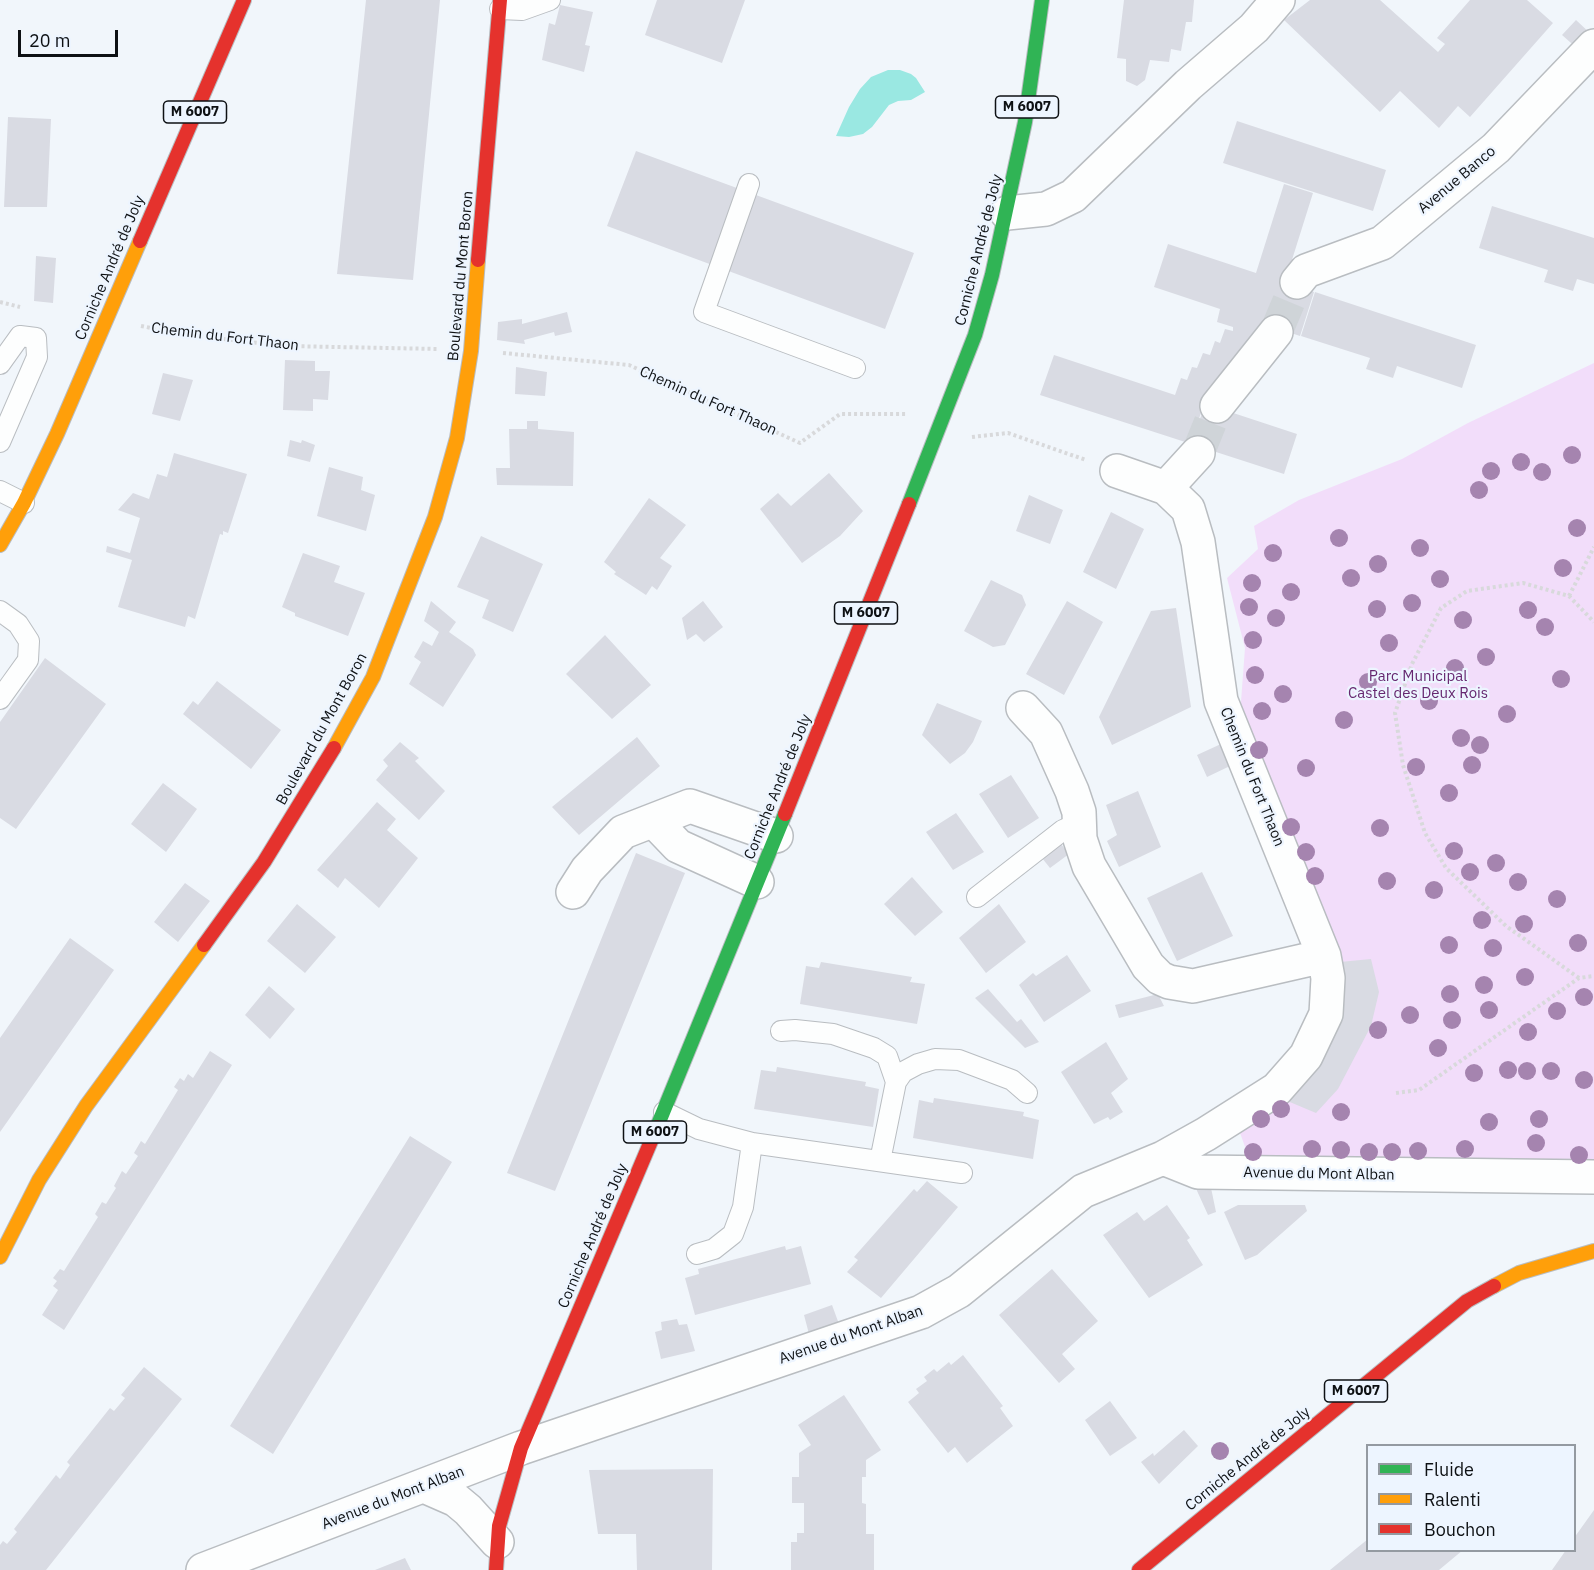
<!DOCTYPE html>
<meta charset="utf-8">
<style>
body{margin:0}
#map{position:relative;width:1594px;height:1570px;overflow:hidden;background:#f1f6fb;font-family:"IBM Plex Sans",sans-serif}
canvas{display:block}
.legend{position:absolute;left:1366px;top:1444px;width:210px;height:108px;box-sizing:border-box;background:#edf5ff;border:2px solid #949aa1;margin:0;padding:8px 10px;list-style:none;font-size:18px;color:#0e1114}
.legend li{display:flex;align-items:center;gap:12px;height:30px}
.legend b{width:30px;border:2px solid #949aa1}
.scale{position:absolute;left:18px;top:30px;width:100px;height:27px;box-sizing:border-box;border:3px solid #0e1114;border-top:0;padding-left:8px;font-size:18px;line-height:21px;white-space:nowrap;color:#0e1114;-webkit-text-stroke:4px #edf5ff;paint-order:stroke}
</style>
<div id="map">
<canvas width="1594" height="1570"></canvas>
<ul class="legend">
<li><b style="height:8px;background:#30b455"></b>Fluide</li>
<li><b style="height:8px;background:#ff9f0a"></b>Ralenti</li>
<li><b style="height:8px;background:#e5322d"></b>Bouchon</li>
</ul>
<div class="scale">20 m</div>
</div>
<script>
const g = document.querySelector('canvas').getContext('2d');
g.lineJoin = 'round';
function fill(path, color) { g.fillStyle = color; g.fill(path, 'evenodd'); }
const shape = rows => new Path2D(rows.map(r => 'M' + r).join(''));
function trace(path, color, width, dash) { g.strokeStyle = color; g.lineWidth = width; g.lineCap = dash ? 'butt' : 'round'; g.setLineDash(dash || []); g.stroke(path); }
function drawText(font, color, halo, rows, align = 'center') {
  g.font = font + ' "IBM Plex Sans",sans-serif'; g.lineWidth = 4.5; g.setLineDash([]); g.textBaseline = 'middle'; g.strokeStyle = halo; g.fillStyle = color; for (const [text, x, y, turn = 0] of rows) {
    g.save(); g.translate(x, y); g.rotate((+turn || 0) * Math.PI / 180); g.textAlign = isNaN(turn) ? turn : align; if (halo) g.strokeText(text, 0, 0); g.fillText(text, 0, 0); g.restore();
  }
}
fill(shape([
 [1594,363,1594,1160,1249,1158,1239,1130,1334,1029,1240,715,1245,648,1227,578,1258,549,1254,526,1299,500,1402,459,1468,423]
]), '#f2ddfa');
fill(shape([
 [888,70,900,70,911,74,916,78,925,92,911,100,898,101,889,105,872,127,863,134,849,137,836,136,849,107,860,89,871,77]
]), '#9ae8e2');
fill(shape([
 [366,0,440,0,413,280,337,274],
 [657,0,745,0,722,63,645,35],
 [1124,0,1194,0,1192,22,1186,22,1181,51,1171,49,1169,62,1150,60,1145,80,1137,86,1126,81,1126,59,1117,58],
 [1310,0,1380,0,1438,52,1445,44,1437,38,1470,0,1527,0,1553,23,1470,117,1458,106,1439,128,1400,91,1380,112,1284,20],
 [560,5,593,12,585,45,590,46,584,72,542,60,549,23,555,25],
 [1576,20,1592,35,1579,50,1562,35],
 [8,117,51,119,47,207,4,207],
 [1237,121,1386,170,1373,211,1223,163],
 [636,151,914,253,885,329,607,226],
 [1284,184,1313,193,1285,282,1314,292,1300,336,1267,325,1215,389,1210,388,1192,438,1206,404,1297,434,1284,474,1040,395,1054,355,1175,395,1181,378,1187,380,1192,367,1197,368,1203,353,1210,355,1215,341,1220,343,1225,329,1233,331,1233,327,1217,322,1220,309,1154,287,1168,244,1256,273],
 [1492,206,1594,238,1594,284,1577,279,1573,291,1544,282,1548,270,1479,248],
 [36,256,56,258,53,303,34,301],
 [1315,292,1476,345,1462,388,1397,366,1393,378,1366,369,1370,358,1301,336],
 [567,312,572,332,555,336,554,332,524,340,525,344,497,340,498,322,522,319,522,324],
 [285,360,315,361,315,371,330,371,328,400,313,399,313,411,283,410],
 [516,367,547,372,545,396,515,394],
 [163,373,193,380,180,421,152,414],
 [527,421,538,421,538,429,574,432,573,486,497,485,496,468,510,468,509,429,527,429],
 [290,440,301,443,302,440,315,445,310,462,287,456],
 [174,453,247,474,228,533,223,531,223,535,220,534,195,619,188,616,185,627,118,607,132,560,106,552,107,546,130,553,140,518,118,510,133,493,149,499,157,474,167,477],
 [329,467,363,477,361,490,375,495,366,531,317,516],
 [829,473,863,511,840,536,802,563,760,509,778,493,791,506],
 [1029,495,1063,510,1050,544,1016,531],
 [649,498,686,525,660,558,672,566,657,590,652,586,646,595,614,574,616,572,604,562],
 [1111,512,1144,529,1116,589,1083,572],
 [481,536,543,564,513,632,482,618,489,600,457,587],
 [303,553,340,566,334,582,365,593,348,636,295,616,295,613,282,607],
 [991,580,1022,595,1026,605,1005,645,993,647,964,631],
 [431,601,456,622,449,632,473,649,476,655,443,707,409,684,421,662,414,657,423,641,432,646,439,632,424,621],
 [703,601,723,627,704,642,696,634,687,640,682,618],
 [1067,601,1103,622,1064,695,1026,674],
 [1176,608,1191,707,1112,745,1099,717,1151,611],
 [605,635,651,685,612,719,566,674],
 [45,658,106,704,16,829,0,818,0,722],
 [217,681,281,730,251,769,183,714,193,701,198,705],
 [937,703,982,721,973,742,965,753,950,764,922,735],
 [637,737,660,766,579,835,552,807],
 [400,742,419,758,415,761,445,791,419,820,376,780,388,766,383,760],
 [1221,744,1230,766,1207,777,1197,755],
 [1011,775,1039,818,1008,838,979,794],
 [163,783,197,809,166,852,131,824],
 [1138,791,1161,847,1119,867,1107,841,1117,835,1106,805],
 [377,802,396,819,387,830,418,858,379,908,345,878,338,888,317,870],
 [956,813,984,852,953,870,926,832],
 [1061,844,1069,854,1050,868,1042,858],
 [636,853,685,873,555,1191,507,1173],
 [1202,872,1233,936,1177,961,1147,898],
 [912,877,943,912,915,936,884,904],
 [185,883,210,901,178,942,154,922],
 [297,904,336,937,305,973,267,941],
 [999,904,1026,942,986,973,959,938],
 [70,938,114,970,0,1132,0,1038],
 [1067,955,1091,991,1044,1022,1019,985,1033,973,1036,976],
 [1371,959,1379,992,1371,1026,1338,1089,1316,1113,1285,1100,1340,962],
 [821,962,912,977,910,982,925,984,917,1024,800,1004,806,966,819,968],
 [269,986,295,1009,270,1039,245,1015],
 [988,989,1017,1022,1021,1019,1039,1042,1025,1048,975,998],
 [1158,994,1164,1006,1119,1018,1115,1005],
 [1106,1042,1128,1079,1111,1093,1123,1112,1110,1120,1108,1117,1094,1124,1061,1072],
 [210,1051,232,1065,64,1330,42,1315,58,1290,53,1286,57,1281,53,1278,60,1269,64,1271,98,1217,95,1214,102,1202,106,1204,116,1188,114,1186,122,1171,126,1174,138,1156,134,1153,141,1141,145,1144,178,1090,174,1087,180,1078,184,1081,188,1074,193,1078],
 [777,1067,866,1082,865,1086,879,1089,873,1127,754,1109,761,1070,776,1072],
 [934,1098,1024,1112,1023,1116,1039,1120,1033,1159,913,1138,919,1100,933,1103],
 [410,1136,452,1162,273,1454,230,1426],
 [927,1181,958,1207,881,1298,847,1272,858,1260,854,1257,914,1189,917,1192],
 [1193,1182,1210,1183,1216,1212,1208,1215],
 [1167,1205,1190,1238,1187,1240,1203,1265,1149,1298,1103,1235,1137,1212,1144,1221],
 [1238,1205,1305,1205,1307,1211,1257,1255,1245,1260,1224,1212],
 [785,1246,786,1250,801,1246,811,1284,695,1315,685,1278,699,1274,698,1269],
 [1052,1269,1098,1321,1062,1354,1075,1369,1059,1383,999,1315],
 [832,1305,839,1324,809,1334,804,1315],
 [677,1319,679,1325,687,1324,695,1351,661,1359,655,1332,662,1330,661,1322],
 [963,1355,1003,1406,1000,1408,1013,1426,967,1463,955,1447,948,1453,908,1402,919,1393,916,1389,927,1381,924,1377,934,1369,937,1372,949,1362,951,1365],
 [144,1367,182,1399,46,1570,0,1570,0,1545,3,1541,7,1544,17,1532,14,1529,56,1475,60,1479,70,1465,67,1462,110,1408,114,1411,125,1398,121,1395],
 [844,1395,881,1450,866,1460,866,1477,862,1477,862,1503,866,1504,866,1534,874,1534,874,1570,791,1570,791,1542,797,1542,797,1533,804,1533,804,1503,792,1503,792,1477,799,1477,799,1453,811,1445,798,1425],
 [1110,1401,1137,1438,1110,1456,1085,1420],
 [1184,1430,1198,1446,1159,1484,1141,1462,1153,1453,1154,1456],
 [713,1469,712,1570,637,1570,636,1534,598,1534,589,1470],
 [1594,1510,1594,1570,1552,1570,1566,1550,1574,1550,1574,1538],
 [1368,1539,1368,1550,1463,1550,1439,1570,1330,1570],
 [405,1558,411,1570,375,1570]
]), '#d9dbe3');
trace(shape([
 [1276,332,1297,282],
 [1198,453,1217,406]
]), '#cfd4d8', 33, [33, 16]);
const lane = shape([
 [500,9,522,10,550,0],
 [749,184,704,312,855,368],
 [0,364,20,336,36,338,37,357,0,442],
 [0,491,24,503],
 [0,611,18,624,29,641,28,660,0,699],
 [977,897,1063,830,1079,823],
 [781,1031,795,1030,833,1034,874,1048,887,1056,896,1082],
 [664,1112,699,1129,752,1143,962,1173],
 [880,1161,896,1082,903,1072,918,1064,935,1059,959,1060,1012,1080,1027,1093],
 [697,1254,714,1249,733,1234,743,1207,752,1143]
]);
const street = shape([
 [1007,213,1046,209,1073,196,1188,85,1254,28,1278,0],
 [1297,282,1306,271,1382,243,1496,148,1594,46],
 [1217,406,1276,332],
 [1166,488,1198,453],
 [1023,708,1046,733,1072,791,1079,812,1080,839,1089,866,1148,966,1160,978,1169,982,1193,986,1324,956],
 [654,821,678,846,757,882],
 [573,892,587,870,623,832,690,806,776,836],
 [1163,1158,1198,1172,1594,1177],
 [424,1486,456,1500,468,1510,497,1542],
 [203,1570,521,1448,921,1312,959,1291,1083,1191,1163,1158,1206,1134,1277,1089,1306,1056,1326,1014,1328,978,1324,956,1221,701,1198,542,1188,509,1166,488,1117,471]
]);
const fast = shape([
 [909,504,975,335,992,275,1025,122,1042,0],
 [657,1127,785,814]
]);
const slow = shape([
 [0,545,24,503,57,434,140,241],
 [334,748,373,677,435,517,457,438,471,351,478,260],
 [0,1257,39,1180,86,1106,204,945],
 [1494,1286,1519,1273,1594,1251]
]);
const jam = shape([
 [140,241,244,0],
 [478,260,500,0],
 [785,814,909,504],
 [204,945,264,862,334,748],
 [496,1570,499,1526,521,1448,657,1127],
 [1139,1570,1467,1301,1494,1286]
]);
trace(lane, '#b9bdc1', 22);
trace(street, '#b9bdc1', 36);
trace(fast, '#b9bdc1', 16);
trace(slow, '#b9bdc1', 16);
trace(jam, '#b9bdc1', 16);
trace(shape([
 [0,302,20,307],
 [141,326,187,335,286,346,438,349],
 [503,353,629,365,800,443,840,414,908,414],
 [972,437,1008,433,1086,460],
 [1569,596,1594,547],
 [1579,978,1506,926,1446,868,1425,833,1403,765,1395,713,1412,664,1441,608,1467,591,1523,583,1569,596,1594,622],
 [1396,1093,1419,1090,1579,978,1594,976]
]), '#d8d9db', 4, [3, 3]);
trace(lane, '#fdfefe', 20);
trace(street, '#fdfefe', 33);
trace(fast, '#30b455', 14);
trace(slow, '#ff9f0a', 14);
trace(jam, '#e5322d', 14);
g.fillStyle = '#a584af';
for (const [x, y] of [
 [1572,455],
 [1521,462],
 [1491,471],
 [1542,472],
 [1479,490],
 [1577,528],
 [1339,538],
 [1420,548],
 [1273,553],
 [1378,564],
 [1563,568],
 [1351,578],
 [1440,579],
 [1252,583],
 [1291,592],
 [1412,603],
 [1249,607],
 [1377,609],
 [1528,610],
 [1276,618],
 [1463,620],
 [1545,627],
 [1253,640],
 [1389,643],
 [1486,657],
 [1455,668],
 [1255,675],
 [1561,679],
 [1368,682],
 [1283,694],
 [1429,701],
 [1262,711],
 [1507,714],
 [1344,720],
 [1461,738],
 [1480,745],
 [1259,750],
 [1472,765],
 [1416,767],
 [1306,768],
 [1449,793],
 [1291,827],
 [1380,828],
 [1454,851],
 [1306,852],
 [1496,863],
 [1470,872],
 [1315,876],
 [1387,881],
 [1518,882],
 [1434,890],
 [1557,899],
 [1482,920],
 [1524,924],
 [1578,943],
 [1449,945],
 [1493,948],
 [1525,977],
 [1484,985],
 [1450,994],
 [1584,997],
 [1489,1010],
 [1557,1011],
 [1410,1015],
 [1452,1020],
 [1378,1030],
 [1528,1032],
 [1438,1048],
 [1508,1070],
 [1527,1071],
 [1551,1071],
 [1474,1073],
 [1584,1080],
 [1281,1109],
 [1341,1112],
 [1261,1119],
 [1539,1119],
 [1489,1122],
 [1536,1143],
 [1312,1149],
 [1465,1149],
 [1341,1150],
 [1418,1151],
 [1253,1152],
 [1369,1152],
 [1392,1152],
 [1579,1155],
 [1220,1451]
]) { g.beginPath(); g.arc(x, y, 9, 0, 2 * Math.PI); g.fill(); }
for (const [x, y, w] of [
 [1027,107,63],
 [195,112,63],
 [866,613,63],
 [655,1132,63],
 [1356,1391,63]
]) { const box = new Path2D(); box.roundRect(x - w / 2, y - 11, w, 22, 4.5); g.fillStyle = '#edf5ff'; g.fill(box); trace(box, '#0e1114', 1.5); }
drawText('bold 14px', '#0e1114', null, [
 ["M 6007",1027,107],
 ["M 6007",195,112],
 ["M 6007",866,613],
 ["M 6007",655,1132],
 ["M 6007",1356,1391]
]);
drawText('15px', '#0e1114', '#edf5ff', [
 ["Avenue Banco",1457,180,-40],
 ["Corniche André de Joly",979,250,-76],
 ["Corniche André de Joly",110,268,-67],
 ["Boulevard du Mont Boron",461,276,-85],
 ["Chemin du Fort Thaon",225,337,7],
 ["Chemin du Fort Thaon",708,401,24],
 ["Boulevard du Mont Boron",322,729,-61],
 ["Chemin du Fort Thaon",1252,777,68],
 ["Corniche André de Joly",778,787,-68],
 ["Avenue du Mont Alban",1319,1174,1],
 ["Corniche André de Joly",593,1236,-67],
 ["Avenue du Mont Alban",851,1335,-19],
 ["Corniche André de Joly",1248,1459,-39],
 ["Avenue du Mont Alban",393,1498,-21]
]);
drawText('15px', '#662770', '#edf5ff', [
 ["Parc Municipal",1418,677],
 ["Castel des Deux Rois",1418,694]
]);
</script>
